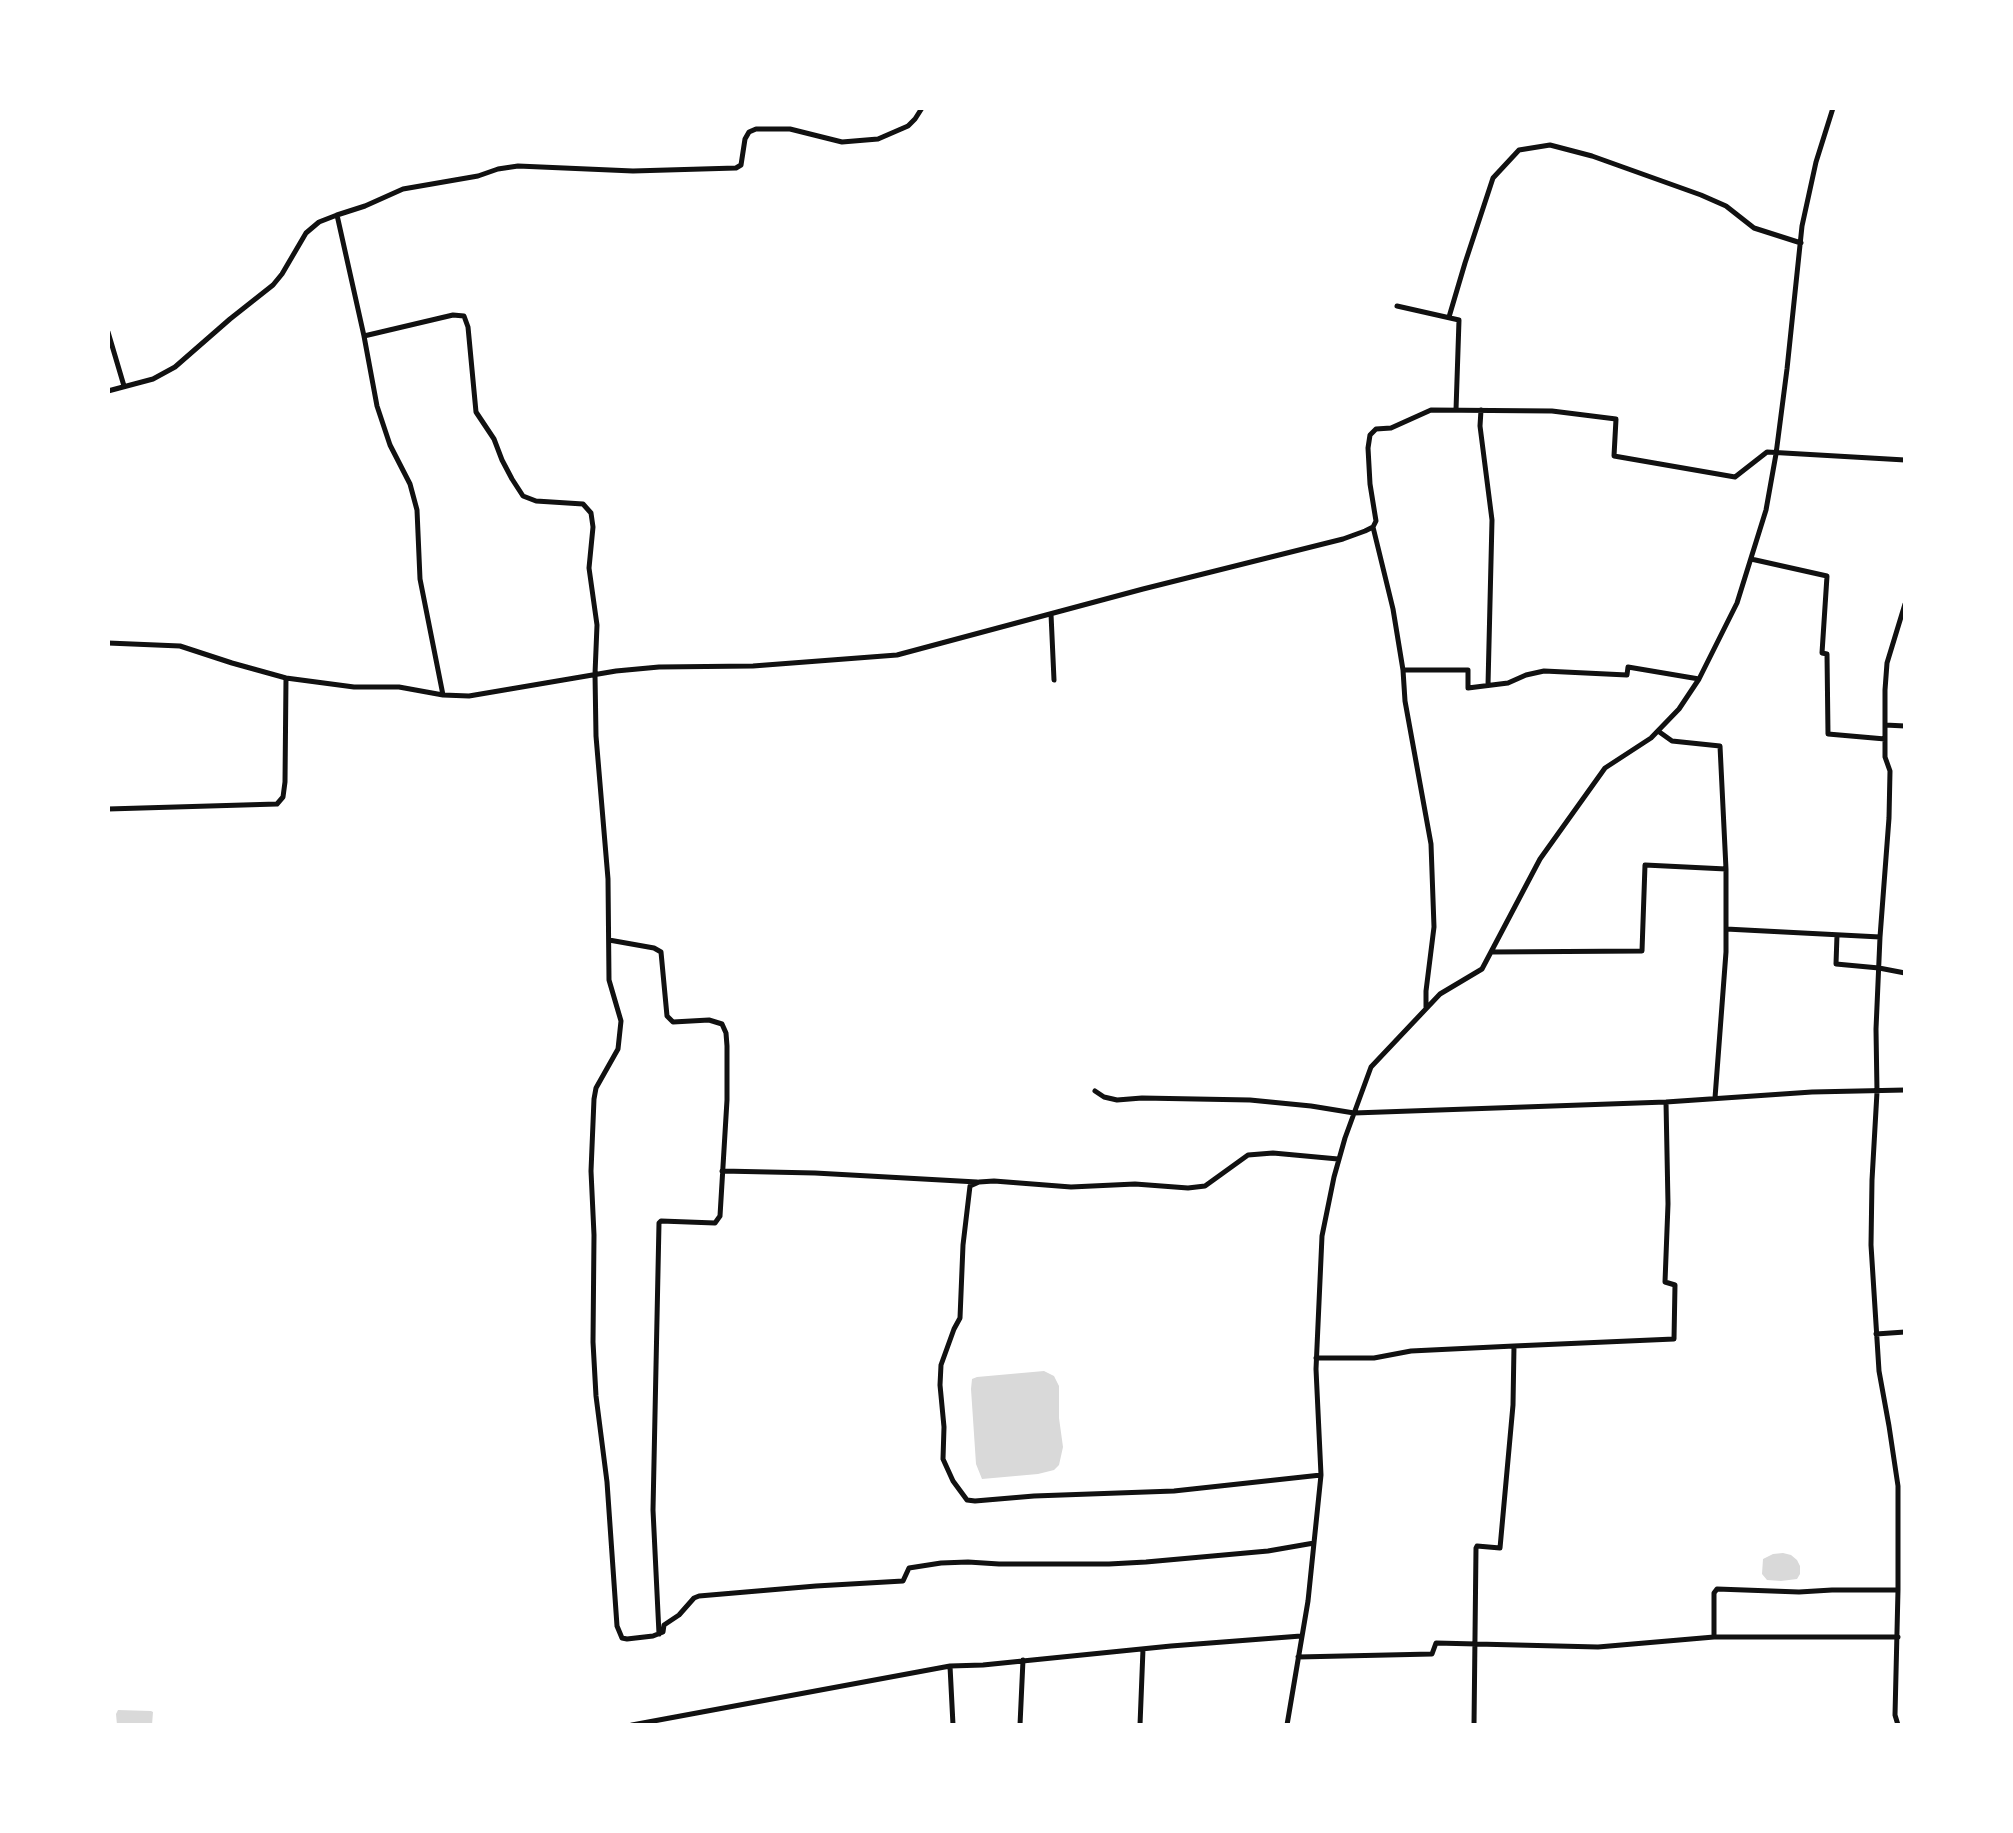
<!DOCTYPE html>
<style>
body{margin:0}
#map{position:relative;width:2013px;height:1833px;overflow:hidden;background:#fff;font-family:"PT Sans",sans-serif}
canvas{display:block}
.frame{position:absolute;inset:0;border:110px solid #fff;pointer-events:none}
</style>
<div id="map">
<canvas width="2013" height="1833"></canvas>
<div class="frame"></div>
</div>
<script>
const g = document.querySelector('canvas').getContext('2d');
g.lineJoin = 'round';
function fill(path, color) { g.fillStyle = color; g.fill(path, 'evenodd'); }
const shape = rows => new Path2D(rows.map(r => 'M' + r).join(''));
function trace(path, color, width, dash) { g.strokeStyle = color; g.lineWidth = width; g.lineCap = dash ? 'butt' : 'round'; g.setLineDash(dash || []); g.stroke(path); }
fill(shape([
 [1044,1371,1054,1376,1059,1386,1059,1418,1063,1447,1059,1465,1054,1470,1038,1474,982,1479,976,1464,971,1389,972,1379,977,1377],
 [1783,1553,1791,1555,1797,1560,1800,1566,1800,1574,1797,1579,1781,1581,1767,1580,1762,1574,1763,1559,1773,1554],
 [118,1710,151,1711,153,1712,152,1725,117,1725,116,1714]
]), '#d9d9d9');
trace(shape([
 [337,215,365,206,403,189,478,176,498,169,518,166,633,171,736,168,741,165,745,139,749,132,756,129,790,129,842,142,878,139,908,126,915,119,922,108],
 [1397,306,1459,320,1456,410],
 [1449,317,1465,263,1493,178,1519,150,1550,145,1592,156,1701,195,1726,206,1754,228,1801,243],
 [108,332,124,386],
 [364,336,453,315,464,316,468,327,476,412,494,439,502,460,512,479,523,496,536,501,583,504,591,513,593,527,589,568,597,625,595,674,596,736,608,879,609,980,621,1021,618,1049,596,1088,594,1099,591,1171,594,1235,593,1342,596,1396,607,1482,617,1626,622,1638,627,1639,653,1636,663,1632,664,1625,679,1615,694,1598,699,1596,816,1586,903,1581,909,1568,941,1563,968,1562,999,1564,1109,1564,1146,1562,1268,1551,1314,1543],
 [108,391,153,379,175,367,230,319,273,285,282,274,306,233,319,222,337,215,364,336,377,406,390,445,410,484,417,510,420,579,443,695],
 [1481,410,1480,426,1492,520,1488,685],
 [1373,527,1393,609,1403,670],
 [1751,559,1827,576,1822,653,1827,654,1828,734,1885,739],
 [1051,614,1054,680],
 [108,643,180,646,232,663,286,678,354,687,399,687,443,695,469,696,616,671,659,667,753,666,897,655,1143,589,1343,539,1365,531,1373,527,1376,521,1370,484,1368,448,1370,435,1376,429,1391,428,1431,410,1552,411,1616,419,1614,456,1735,477,1767,452,1905,460],
 [1885,725,1905,726],
 [108,809,277,804,283,797,285,782,286,678],
 [1726,929,1880,937],
 [1837,935,1836,964,1879,968,1905,973],
 [609,940,654,948,661,952,667,1016,673,1022,709,1020,722,1024,726,1033,727,1046,727,1100,720,1216,715,1223,661,1221,659,1223,653,1510,659,1634],
 [1491,952,1642,951,1645,865,1726,869,1720,746,1672,741,1658,731],
 [1426,1007,1426,991,1434,927,1431,844,1405,701,1403,670,1468,670,1468,688,1508,683,1526,675,1544,671,1627,675,1628,667,1699,679],
 [1095,1091,1104,1097,1117,1100,1142,1098,1250,1100,1311,1106,1354,1113,1666,1102,1812,1092,1905,1090],
 [1715,1098,1726,952,1726,869],
 [722,1171,815,1173,977,1182],
 [1876,1334,1905,1332],
 [1514,1346,1674,1339,1675,1285,1665,1282,1668,1204,1666,1102],
 [1316,1358,1374,1358,1411,1351,1514,1346,1513,1405,1500,1548,1477,1546,1476,1548,1474,1725],
 [1321,1475,1174,1491,1034,1496,975,1501,967,1500,953,1481,943,1459,944,1427,940,1385,941,1365,954,1329,960,1318,963,1245,970,1186,979,1182,994,1181,1071,1187,1135,1184,1188,1188,1205,1186,1248,1155,1273,1153,1338,1159],
 [1714,1637,1714,1593,1717,1589,1799,1592,1832,1590,1898,1590],
 [1298,1657,1432,1654,1436,1643,1598,1647,1714,1637,1898,1637],
 [950,1666,953,1725],
 [632,1725,950,1666,983,1665,1171,1646,1301,1636],
 [1020,1725,1023,1660],
 [1140,1725,1143,1649],
 [1287,1725,1308,1601,1321,1475,1316,1369,1322,1236,1334,1177,1345,1138,1371,1067,1440,994,1482,969,1540,859,1605,768,1651,738,1679,709,1699,679,1737,603,1766,510,1776,454,1787,369,1802,226,1816,162,1833,108],
 [1898,1725,1895,1715,1898,1590,1898,1486,1889,1426,1879,1371,1871,1245,1872,1180,1877,1092,1876,1029,1880,937,1889,818,1890,771,1885,757,1885,690,1887,663,1905,604]
]), '#111', 5);
</script>
